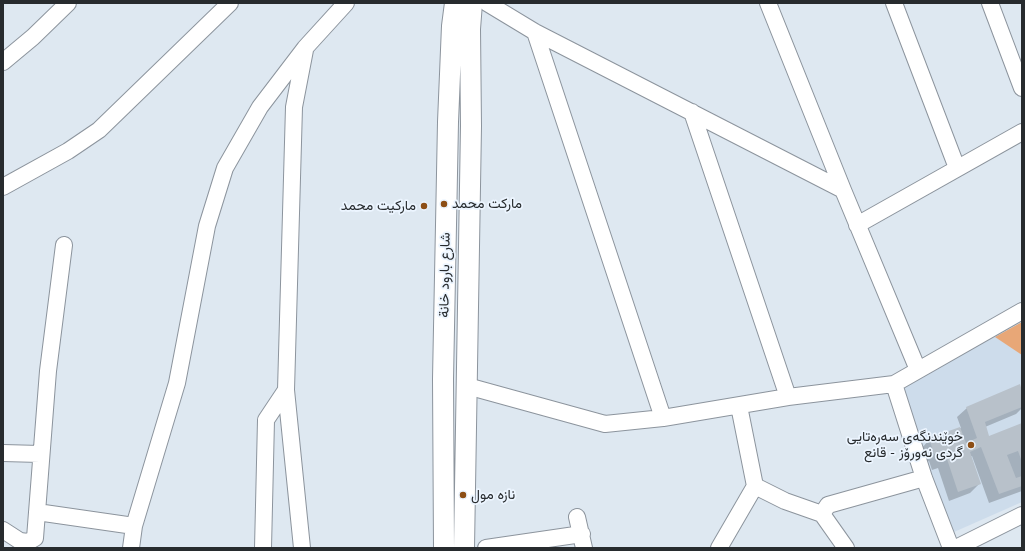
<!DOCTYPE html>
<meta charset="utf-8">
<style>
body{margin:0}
#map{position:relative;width:1025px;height:551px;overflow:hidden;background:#dee8f1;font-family:"PT Sans",sans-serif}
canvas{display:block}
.frame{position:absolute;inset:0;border:4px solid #272b2e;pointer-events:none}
</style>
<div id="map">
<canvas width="1025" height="551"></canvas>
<div class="frame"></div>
</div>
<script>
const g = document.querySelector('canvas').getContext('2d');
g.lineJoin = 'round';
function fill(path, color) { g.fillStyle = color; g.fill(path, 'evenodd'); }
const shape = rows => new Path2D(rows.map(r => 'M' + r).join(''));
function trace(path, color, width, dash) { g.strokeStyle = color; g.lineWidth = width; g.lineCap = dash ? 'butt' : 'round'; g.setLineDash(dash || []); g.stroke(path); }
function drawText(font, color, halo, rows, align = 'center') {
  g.font = font + ' "PT Sans",Vazirmatn,sans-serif'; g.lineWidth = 3.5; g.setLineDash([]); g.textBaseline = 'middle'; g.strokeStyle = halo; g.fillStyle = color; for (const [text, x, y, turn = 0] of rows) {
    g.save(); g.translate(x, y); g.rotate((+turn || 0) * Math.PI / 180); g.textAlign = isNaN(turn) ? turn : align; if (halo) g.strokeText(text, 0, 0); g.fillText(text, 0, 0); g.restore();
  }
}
fill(shape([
 [1022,322,1022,502,954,532,898,389]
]), '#cddceb');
fill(shape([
 [1022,322,1022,355,995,337]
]), '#e8a777');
fill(shape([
 [1022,395,1022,408,1016,414,985,427,988,438,1022,424,1022,491,989,503,972,456,970,457,979,484,970,493,949,501,938,468,932,470,929,461,925,463,921,449,930,439,961,428,957,417,967,408]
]), '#0003');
fill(shape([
 [1020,384,1022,391,1022,407,985,422,989,436,1022,423,1022,462,1018,451,1007,455,1016,478,1022,476,1022,486,999,494,981,447,970,452,981,484,958,492,947,459,942,461,938,452,934,454,929,438,960,427,966,443,977,438,966,407]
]), '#b8c1ca');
const minor = shape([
 [487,3,535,32,843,190],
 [768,3,843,190,918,370],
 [894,3,957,168],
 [990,3,1022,88],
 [535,32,663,418],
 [3,62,33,37,68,3],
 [692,112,788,397],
 [3,187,68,151,99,130,230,3],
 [857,225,1022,132],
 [894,384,924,478,951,548],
 [467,386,605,424,663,418,788,397,894,384,1022,311],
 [3,453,40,454],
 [755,486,785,501,822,514],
 [37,512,134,526],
 [577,517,584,548],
 [3,530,20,541,28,542,35,538,48,371,64,245],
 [131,548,134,526,177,383,207,226,225,168,260,107,305,48,346,3],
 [263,548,266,420,286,390],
 [302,548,286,390,294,107,305,50],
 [486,548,582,534],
 [719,548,755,486,739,406],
 [846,548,822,514,828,505,924,478],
 [956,548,1022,515]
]);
const major = shape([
 [444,548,443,379,448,122,452,26,455,3],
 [464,548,471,126,470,29,472,3]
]);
trace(minor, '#8c949d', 18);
trace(major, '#8c949d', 22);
trace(minor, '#fff', 16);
trace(major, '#fff', 20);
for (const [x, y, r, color] of [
 [444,204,4,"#8d4e15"],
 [424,206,4,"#8d4e15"],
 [971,445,4,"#8d4e15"],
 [463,495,4,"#8d4e15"]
]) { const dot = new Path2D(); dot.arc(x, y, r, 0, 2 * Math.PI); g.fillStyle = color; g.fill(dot); trace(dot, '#ecf5ff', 1.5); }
drawText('14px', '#272b2e', '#ecf5ff', [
 ["ماركت محمد",452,204],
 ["ماركيت محمد",416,206,"right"],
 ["خوێندنگەی سەرەتایی",963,437,"right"],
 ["گردی نەورۆز - قانع",963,453,"right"],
 ["نازه مول",471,495]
], 'left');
drawText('14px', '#272b2e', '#ecf5ff', [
 ["شارع بارود خانة",445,275,-89]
]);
</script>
